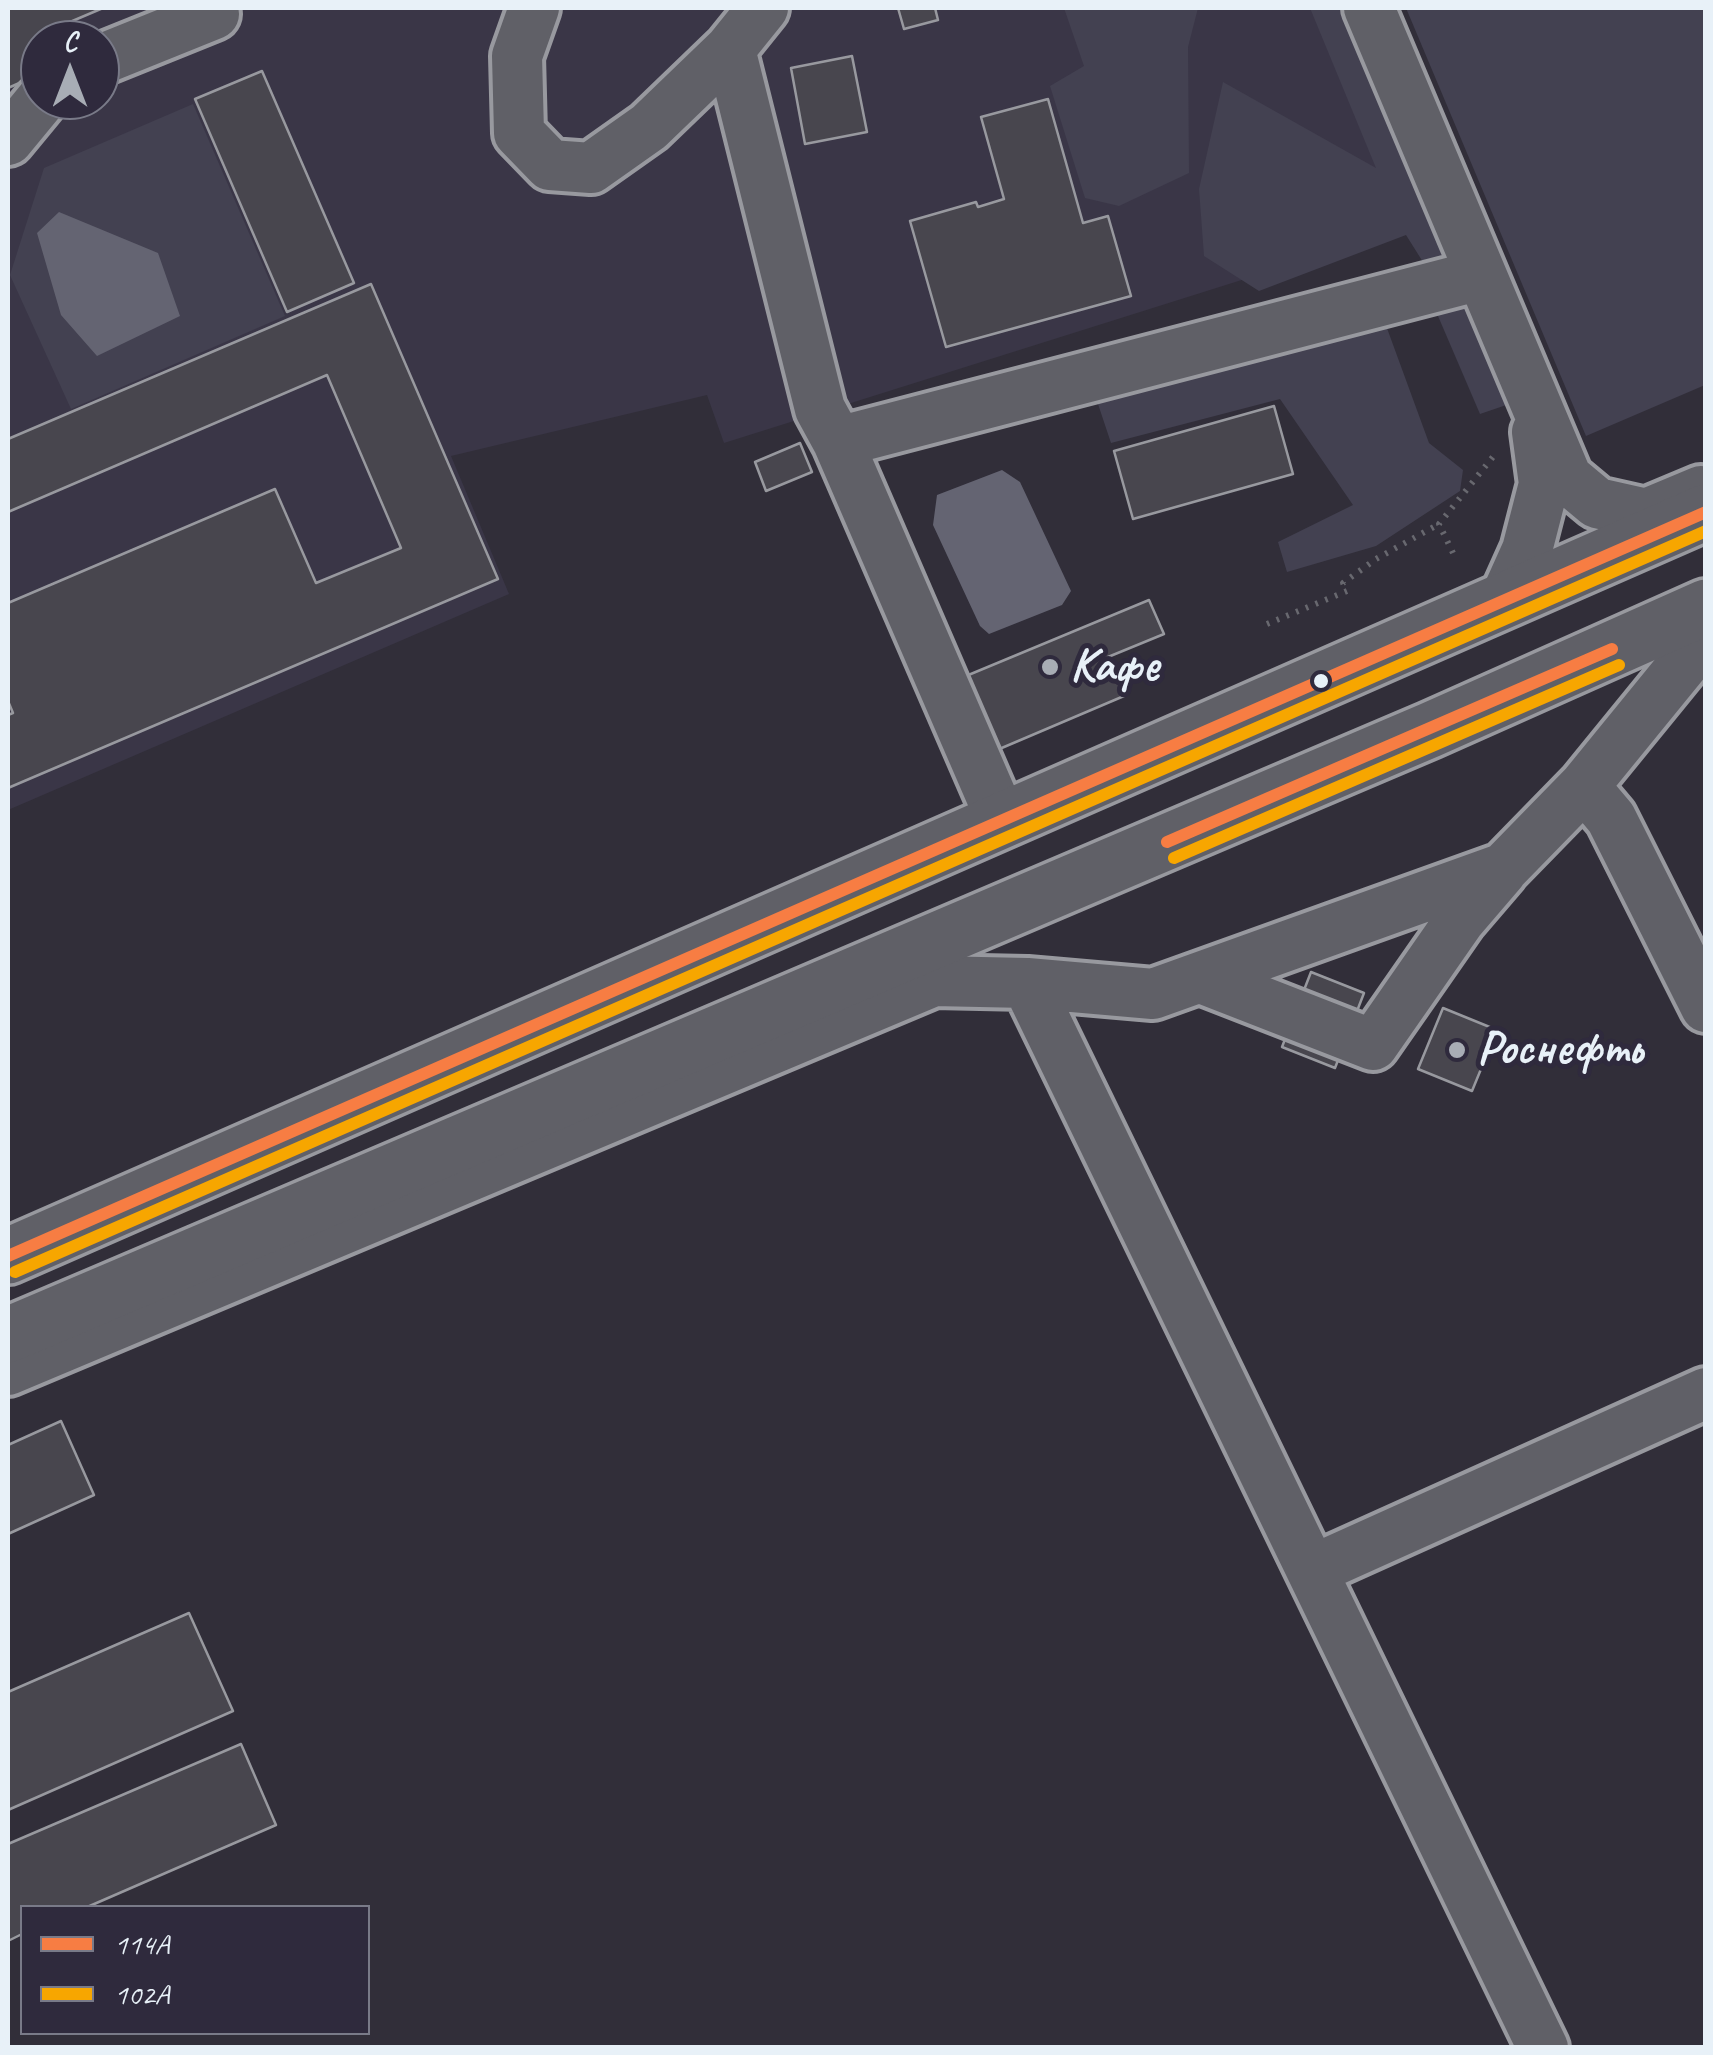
<!DOCTYPE html>
<meta charset="utf-8">
<style>
body{margin:0}
#map{position:relative;width:1713px;height:2055px;overflow:hidden;background:#312e39;font-family:Caveat,sans-serif}
canvas{display:block}
.frame{position:absolute;inset:0;border:10px solid #e8f1f8;pointer-events:none}
.legend{position:absolute;left:20px;top:1905px;width:350px;height:130px;box-sizing:border-box;background:#2f2a3d;border:2px solid #797a88;margin:0;padding:12px 18px;list-style:none;font-size:30px;color:#e8f1f8}
.legend li{display:flex;align-items:center;gap:20px;height:50px}
.legend b{width:50px;border:2px solid #797a88}
.north{position:absolute;left:20px;top:20px;width:100px;height:100px;box-sizing:border-box;background:#2f2a3d;border:2px solid #797a88;border-radius:50%;rotate:0deg;font-size:28px;font-weight:700;line-height:40px;text-align:center;color:#e8f1f8}
.north::after{content:'';display:block;margin:auto;width:35px;height:45px;background:#a8adb5;clip-path:polygon(50% 0,100% 100%,50% 72%,0 100%)}
</style>
<div id="map">
<canvas width="1713" height="2055"></canvas>
<div class="frame"></div>
<ul class="legend">
<li><b style="height:12px;background:#f77d43"></b>114А</li>
<li><b style="height:12px;background:#f7a600"></b>102А</li>
</ul>
<div class="north">С</div>
</div>
<script>
const g = document.querySelector('canvas').getContext('2d');
g.lineJoin = 'round';
function fill(path, color) { g.fillStyle = color; g.fill(path, 'evenodd'); }
const shape = rows => new Path2D(rows.map(r => 'M' + r).join(''));
function trace(path, color, width, dash) { g.strokeStyle = color; g.lineWidth = width; g.lineCap = dash ? 'butt' : 'round'; g.setLineDash(dash || []); g.stroke(path); }
function drawText(font, color, halo, rows, align = 'center') {
  g.font = font + ' Caveat,sans-serif'; g.lineWidth = 10; g.setLineDash([]); g.textBaseline = 'middle'; g.strokeStyle = halo; g.fillStyle = color; for (const [text, x, y, turn = 0] of rows) {
    g.save(); g.translate(x, y); g.rotate((+turn || 0) * Math.PI / 180); g.textAlign = isNaN(turn) ? turn : align; if (halo) g.strokeText(text, 0, 0); g.fillText(text, 0, 0); g.restore();
  }
}
fill(shape([
 [8,8,1354,8,1445,216,724,443,707,395,451,456,509,594,8,810],
 [40,40,100,40,100,100,40,100]
]), '#3a3647');
fill(shape([
 [1064,8,1198,8,1188,47,1189,173,1119,206,1085,198,1050,86,1084,66],
 [1310,8,1357,8,1462,253,1428,270,1406,235,1259,291,1204,256,1199,189,1223,82,1376,168],
 [1406,8,1705,8,1705,385,1586,436],
 [193,104,285,316,71,409,10,275,44,168],
 [1479,302,1521,400,1480,414,1435,309],
 [1384,320,1429,443,1463,470,1460,491,1376,546,1287,572,1278,542,1353,505,1280,399,1111,443,1095,395]
]), '#434151');
fill(shape([
 [59,212,158,253,180,316,97,356,61,315,37,233],
 [1002,470,1020,482,1071,591,1062,605,989,634,980,626,933,525,937,495]
]), '#646472');
const building = shape([
 [8,8,103,8,63,25,69,40,40,40,40,74,8,88,8,8],
 [898,8,935,8,938,20,904,29,898,8],
 [852,56,867,132,805,144,791,68,852,56],
 [262,71,354,283,287,312,195,99,262,71],
 [1048,99,1083,223,1108,216,1131,296,946,347,910,221,976,202,978,207,1004,199,981,117,1048,99],
 [371,284,498,579,8,788,8,715,13,713,8,701,8,603,275,489,316,583,401,548,327,375,8,512,8,439,371,284],
 [1274,406,1293,474,1133,519,1114,451,1274,406],
 [800,443,812,472,766,491,755,462,800,443],
 [1149,600,1164,634,1108,657,1124,696,997,750,966,676,1149,600],
 [1311,972,1364,993,1335,1068,1282,1047,1311,972],
 [1443,1008,1497,1030,1472,1091,1418,1069,1443,1008],
 [61,1421,94,1495,8,1534,8,1445,61,1421],
 [189,1613,233,1711,8,1810,8,1692,189,1613],
 [241,1744,276,1825,85,1908,22,1908,22,1934,8,1941,8,1844,241,1744]
]);
fill(building, '#48464e');
trace(building, '#98999f', 2.5);
const minor = shape([
 [534,8,517,56,519,133,550,165,591,168,649,127,730,49,763,8],
 [1369,8,1567,478,1597,503,1646,514,1701,491],
 [730,49,820,409,838,442],
 [100,60,214,14],
 [8,140,41,100],
 [1505,599,1527,550,1544,484,1537,432],
 [1584,786,1611,818,1706,1007],
 [1002,821,838,442,1480,275],
 [1201,978,1373,1045,1460,920,1502,871],
 [1027,983,1543,2048],
 [8,1370,934,981,1027,983,1153,994,1504,868,1584,786,1690,656,1706,649],
 [1313,1570,1706,1393]
]);
const major = shape([
 [8,1256,1706,512],
 [8,1335,1430,730,1706,607]
]);
trace(minor, '#98999f', 58);
trace(major, '#98999f', 62);
trace(shape([
 [1453,553,1439,524,1496,453],
 [1267,624,1347,591,1343,583,1376,559,1439,524]
]), '#68686f', 6, [2.5, 8]);
trace(minor, '#606067', 50);
trace(major, '#606067', 55);
trace(shape([
 [1167,842,1612,649],
 [8,1256,1706,512]
]), '#f77d43', 12);
trace(shape([
 [1174,858,1619,665],
 [15,1272,1706,531]
]), '#f7a600', 12);
for (const [x, y, r, color] of [
 [1050,667,10,"#a8adb5"],
 [1321,681,9,"#e8f1f8"],
 [1457,1050,10,"#a8adb5"]
]) { const dot = new Path2D(); dot.arc(x, y, r, 0, 2 * Math.PI); g.fillStyle = color; g.fill(dot); trace(dot, '#2f2a3d', 4); }
drawText('bold 48px', '#e8f1f8', '#2f2a3d', [
 ["Кафе",1070,667],
 ["Роснефть",1477,1050]
], 'left');
</script>
